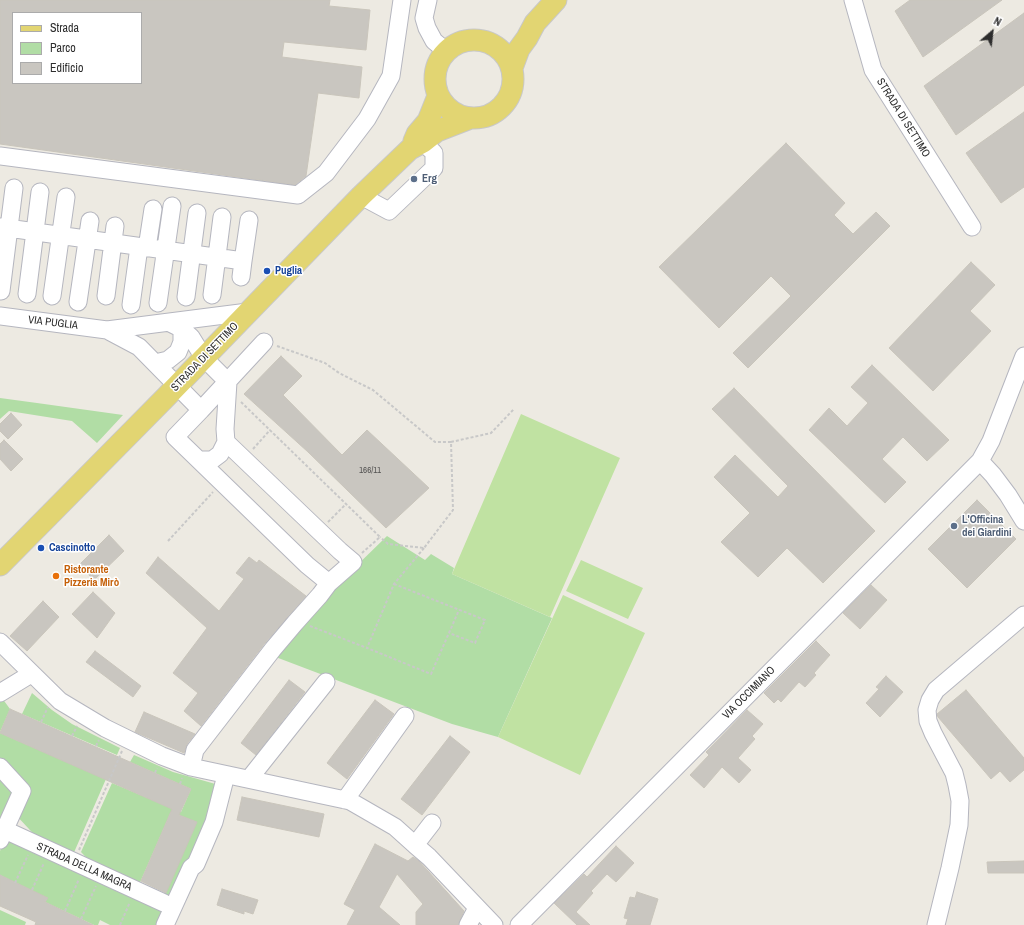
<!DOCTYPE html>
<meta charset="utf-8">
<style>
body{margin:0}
#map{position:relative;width:1024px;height:925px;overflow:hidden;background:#edeae2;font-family:"Archivo Narrow",sans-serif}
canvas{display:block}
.legend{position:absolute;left:12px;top:12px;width:130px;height:72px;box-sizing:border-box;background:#fff;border:1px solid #ababab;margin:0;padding:5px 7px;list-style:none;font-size:12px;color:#2d2d2d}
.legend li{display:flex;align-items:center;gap:8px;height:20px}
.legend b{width:20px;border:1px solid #ababab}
.north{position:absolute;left:972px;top:12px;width:40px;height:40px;-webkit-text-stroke:3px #fff;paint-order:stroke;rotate:28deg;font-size:11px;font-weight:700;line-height:16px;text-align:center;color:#2d2d2d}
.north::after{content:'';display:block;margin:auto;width:14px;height:18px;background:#2d2d2d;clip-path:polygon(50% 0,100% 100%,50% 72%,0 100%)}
</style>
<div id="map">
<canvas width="1024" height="925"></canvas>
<ul class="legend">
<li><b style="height:5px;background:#e2d572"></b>Strada</li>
<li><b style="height:11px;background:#b1dda5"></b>Parco</li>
<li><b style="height:11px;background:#c9c6c0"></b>Edificio</li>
</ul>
<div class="north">N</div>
</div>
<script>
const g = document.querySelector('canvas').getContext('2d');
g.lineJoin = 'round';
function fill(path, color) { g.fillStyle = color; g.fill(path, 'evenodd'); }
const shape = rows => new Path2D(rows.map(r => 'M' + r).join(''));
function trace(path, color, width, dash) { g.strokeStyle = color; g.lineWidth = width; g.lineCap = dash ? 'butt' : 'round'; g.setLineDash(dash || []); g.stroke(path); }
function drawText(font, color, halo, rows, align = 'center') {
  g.font = font + ' "Archivo Narrow",sans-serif'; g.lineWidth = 3; g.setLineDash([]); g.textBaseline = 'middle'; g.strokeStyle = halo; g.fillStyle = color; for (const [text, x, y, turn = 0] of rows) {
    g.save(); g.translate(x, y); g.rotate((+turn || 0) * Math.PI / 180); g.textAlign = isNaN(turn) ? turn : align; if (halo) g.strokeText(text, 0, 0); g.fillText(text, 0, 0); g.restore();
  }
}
fill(shape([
 [0,398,37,403,123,415,97,443,72,421,9,411,0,419],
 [387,536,425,560,431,554,454,568,452,574,552,618,498,737,452,724,273,656,303,618],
 [32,693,52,710,72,724,120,748,117,755,22,714],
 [2,698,10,709,0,732,0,699],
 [0,733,106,779,72,857,42,843,15,814,26,789,0,762],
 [134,755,173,772,219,785,212,810,171,901,163,898,196,822,171,812,138,887,96,868,81,852,112,783,181,812,191,789,130,762],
 [0,773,18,792,0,832],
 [7,836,168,907,160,925,110,925,100,920,98,925,94,925,45,902,47,898,0,875,0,851],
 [0,910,26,922,25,925,0,925]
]), '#b1dda5');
fill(shape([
 [521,414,620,458,550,617,452,574],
 [581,560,643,588,628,619,566,591],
 [563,595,645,633,580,775,498,737]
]), '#c0e2a2');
const building = shape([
 [0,0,330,0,329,6,370,10,366,50,284,42,282,57,362,67,359,98,318,93,306,176,295,185,0,144,0,0],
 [13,13,141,13,141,83,13,83,13,13],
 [910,0,1002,0,923,57,895,11,910,0],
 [1024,13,1024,85,956,135,924,86,1024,13],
 [1024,112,1024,187,1001,203,966,153,1024,112],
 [786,143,845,203,834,215,853,234,876,212,890,226,748,368,733,353,791,296,771,276,719,328,659,267,786,143],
 [971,262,995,285,970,311,991,331,933,391,889,348,971,262],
 [281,356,302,376,283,395,342,455,367,430,429,488,386,528,308,452,244,394,281,356],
 [872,365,949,440,927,461,903,437,882,459,906,482,885,503,809,430,829,408,847,426,868,403,851,387,872,365],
 [734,388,875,531,823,583,787,548,758,577,721,542,750,513,714,477,735,455,778,497,788,486,712,409,734,388],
 [11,413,22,425,8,439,0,431,0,424,11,413],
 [4,440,23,459,11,471,0,459,0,444,4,440],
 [977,500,1016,539,967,588,928,549,977,500],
 [109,535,124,551,94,580,79,565,109,535],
 [158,557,219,611,244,579,236,573,249,557,257,563,259,560,306,596,265,643,201,726,184,711,198,693,173,673,207,628,146,573,158,557],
 [871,585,887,600,860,629,843,613,871,585],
 [93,592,115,613,97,638,72,614,93,592],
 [43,601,59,617,27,651,10,636,43,601],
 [816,641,830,655,814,673,816,675,805,687,799,682,781,702,778,699,774,703,764,693,816,641],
 [95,651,141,686,133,697,86,662,95,651],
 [886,676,903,692,880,717,866,703,879,689,876,687,886,676],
 [289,680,305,692,256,755,241,743,289,680],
 [966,690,1024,758,1024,770,1010,782,1000,771,991,779,938,717,937,714,966,690],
 [375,700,394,714,347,779,327,763,375,700],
 [10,709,191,789,179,815,197,822,166,893,141,881,172,809,0,733,10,709],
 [747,710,763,724,752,736,755,739,738,758,751,770,739,783,722,767,704,788,690,775,709,755,706,752,747,710],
 [144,712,195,734,187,744,184,753,135,732,144,712],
 [450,736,470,752,422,815,401,799,450,736],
 [242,797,324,814,319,837,237,820,242,797],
 [375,844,408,861,413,857,419,861,464,911,458,925,416,925,416,912,423,904,397,874,379,907,400,925,347,925,355,910,344,904,375,844],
 [616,846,634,863,616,882,607,874,591,891,593,893,576,912,590,925,577,925,554,903,584,874,587,877,616,846],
 [1024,861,1024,873,988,873,987,862,1024,861],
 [0,875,48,898,45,902,93,925,35,925,36,922,0,906,0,875],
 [222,889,258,900,253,914,244,911,244,914,217,905,222,889],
 [637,892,658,899,650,925,626,925,628,919,624,918,630,897,635,898,637,892]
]);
fill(building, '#c9c6c0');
trace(building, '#c9c5bb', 1);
const minor = shape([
 [428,0,424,18,427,28,434,41,446,51],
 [853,0,873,70,972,227],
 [0,156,298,195,326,173,367,119,391,76,402,0],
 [361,196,389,211,434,168,434,153,423,142],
 [0,227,243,261,241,277],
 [147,248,153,209],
 [243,261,249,220],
 [1,291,14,188],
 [27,294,40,192],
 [212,295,222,217],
 [52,296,66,197],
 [106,296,115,226],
 [186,297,197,213],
 [78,302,90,221],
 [158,303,172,206],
 [131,305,139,247],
 [0,316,107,330,248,312],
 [107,330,139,347,201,410,175,437,307,565,329,583,353,562,340,551,226,442,225,429,228,382,204,358,191,337,182,329,170,323],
 [1024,356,991,441,980,461,993,475,1008,495,1024,521],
 [155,363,168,360,178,352,182,342,182,329],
 [201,410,264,342],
 [199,460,212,460,220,454,226,442],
 [0,642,60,701,105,728,162,756,191,767,350,801,395,827,415,845,429,857,494,925],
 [0,693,31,674],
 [0,767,22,791,0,840],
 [191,767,195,750,273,649,295,623,320,595,329,583],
 [249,779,326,682],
 [345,800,405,716],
 [5,830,164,903],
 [415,845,432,823],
 [165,925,191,868,196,864,214,822,226,775],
 [468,925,477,908],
 [519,925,980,461],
 [936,925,950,868,959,825,960,801,957,785,954,773,933,733,928,721,927,710,930,700,936,690,1024,615]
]);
const major = shape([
 '435 79a39 39 0 1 1 78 0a39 39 0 1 1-78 0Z',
 [512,68,519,49,527,38,535,23,556,0],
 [414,141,417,134,428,121,438,96],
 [0,565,167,396,361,196,410,149,423,142,437,131,468,119]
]);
trace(minor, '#b5b6bf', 19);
trace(major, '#c8c8c8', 23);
trace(shape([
 [277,346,325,363,339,373,373,390,435,442,451,442,453,510,424,548,388,544,380,537],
 [241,402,380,537,362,553],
 [451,442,491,433,514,409],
 [253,449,270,430],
 [328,522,346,504],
 [168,541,213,492],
 [424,548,394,584,367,648,431,674,459,610],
 [394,584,485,620,475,643,449,633],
 [310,626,367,648],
 [41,722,48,707],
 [72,736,77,726],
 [96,746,99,740],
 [155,773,157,768],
 [180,784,182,778],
 [79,850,122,751],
 [15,883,28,855],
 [32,890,44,863],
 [65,911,79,879],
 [81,919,96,886],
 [120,925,130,902]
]), '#c8c8c8', 2, [3, 2]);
trace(minor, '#fff', 17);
trace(major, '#e2d572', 21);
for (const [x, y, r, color] of [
 [414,179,4,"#5c6f8a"],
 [267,271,4,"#1a4fb4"],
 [954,526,4,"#5c6f8a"],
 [41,548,4,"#1a4fb4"],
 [56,576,4,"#e8710a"]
]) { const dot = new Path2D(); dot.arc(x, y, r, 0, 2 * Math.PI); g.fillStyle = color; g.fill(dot); trace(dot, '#fff', 1.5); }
drawText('9px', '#545352', null, [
 ["166/11",370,471]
]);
drawText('11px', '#2d2d2d', '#fff', [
 ["STRADA DI SETTIMO",903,118,58],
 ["VIA PUGLIA",53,323,7],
 ["STRADA DI SETTIMO",205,357,-46],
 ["VIA OCCIMIANO",749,693,-45],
 ["STRADA DELLA MAGRA",84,867,24]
]);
drawText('bold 11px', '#4e5e75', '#fff', [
 ["Erg",422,179],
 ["L'Officina",962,520],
 ["dei Giardini",962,533]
], 'left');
drawText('bold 11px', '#164399', '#fff', [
 ["Puglia",275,271],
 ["Cascinotto",49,548]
], 'left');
drawText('bold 11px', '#c56008', '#fff', [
 ["Ristorante",64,570],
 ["Pizzeria Mirò",64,583]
], 'left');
</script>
